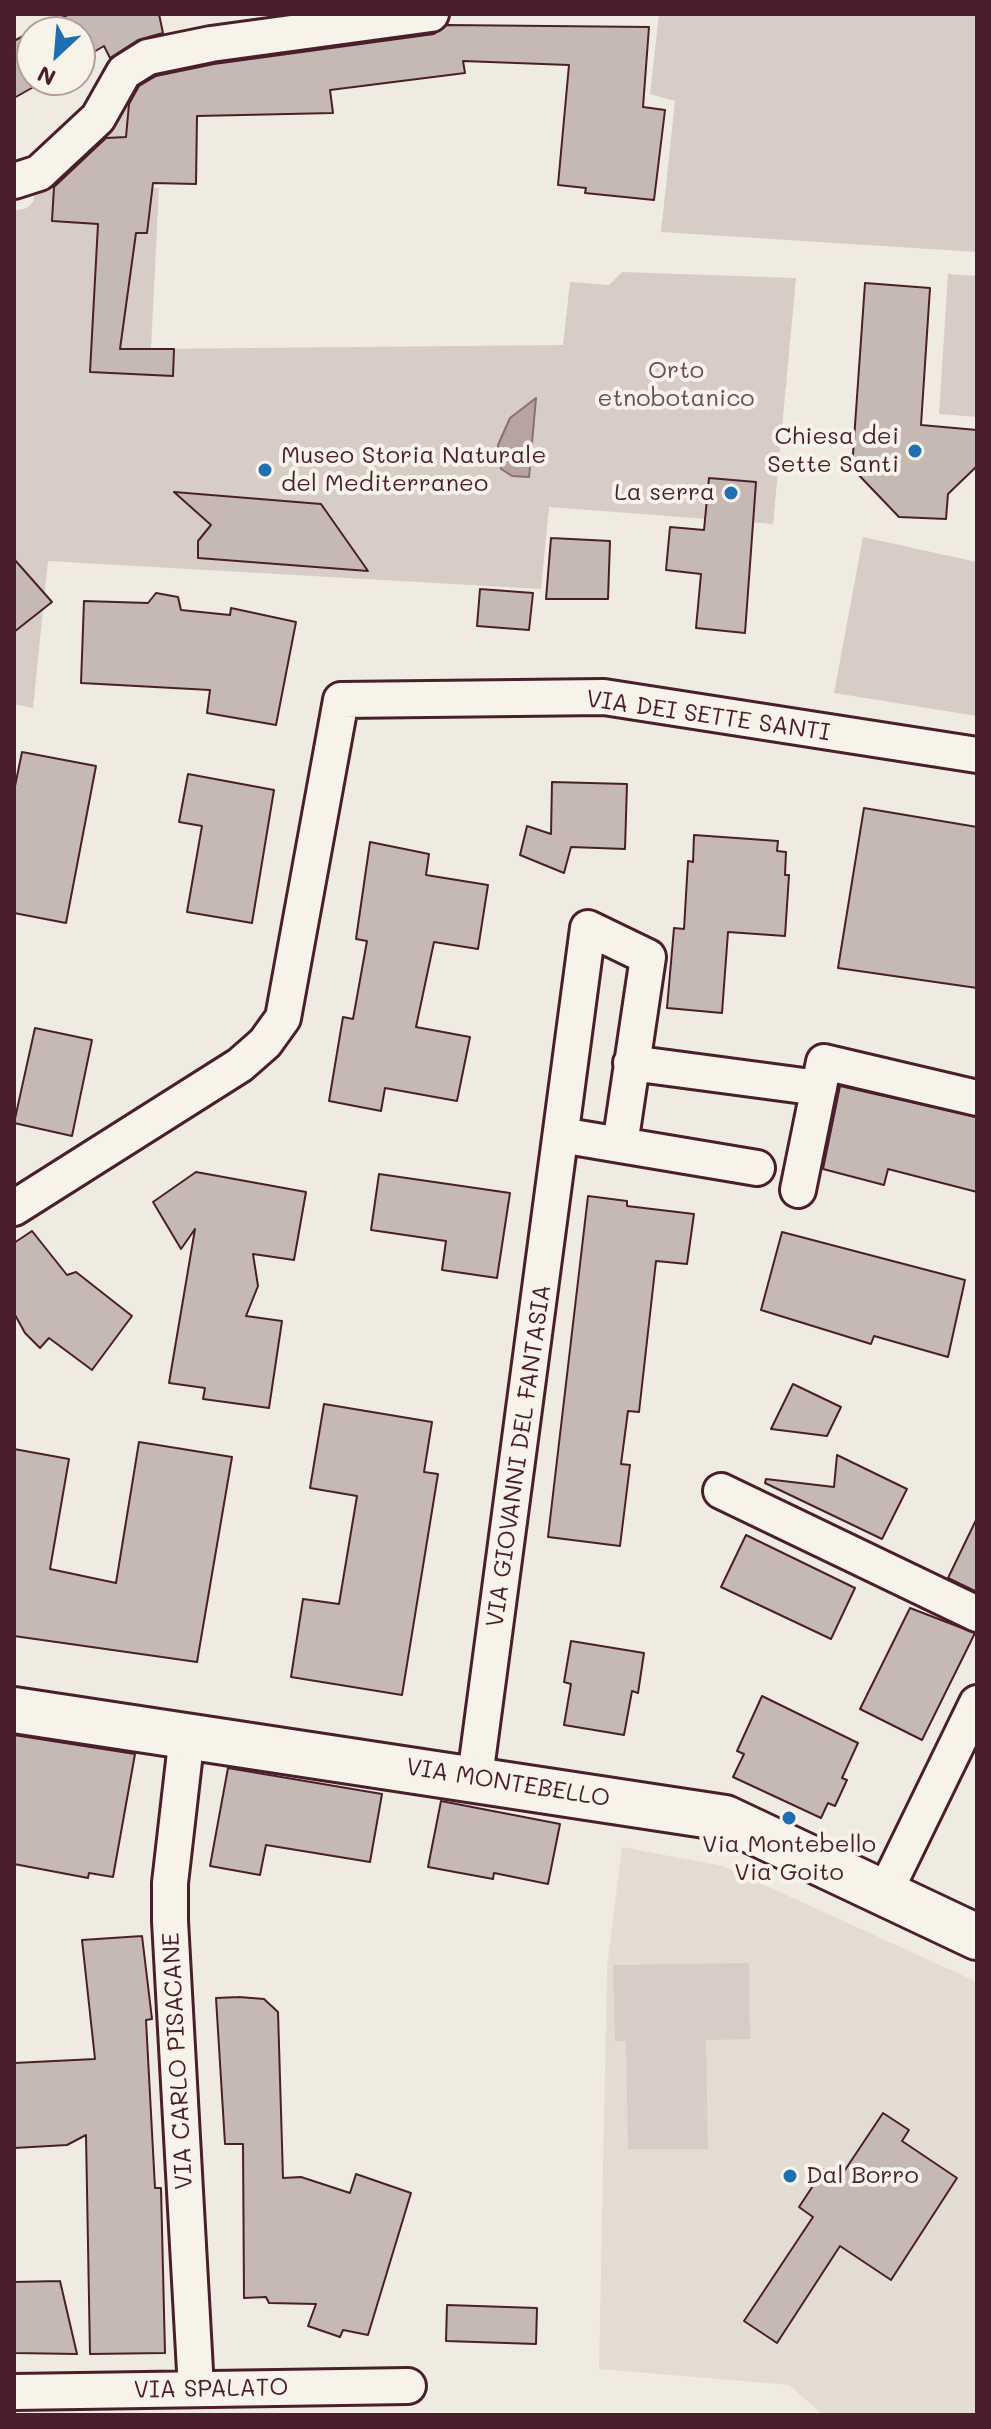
<!DOCTYPE html>
<style>
body{margin:0}
#map{position:relative;width:991px;height:2429px;overflow:hidden;background:#f0ebe0;font-family:Mali,sans-serif}
canvas{display:block}
.frame{position:absolute;inset:0;border:16px solid #4a1f2b;pointer-events:none}
.north{position:absolute;left:16px;top:16px;width:80px;height:80px;box-sizing:border-box;background:#f7f3e8;border:2px solid #b29e9c;border-radius:50%;rotate:206deg;font-size:22px;font-weight:700;line-height:32px;text-align:center;color:#4a1f2b}
.north::after{content:'';display:block;margin:auto;width:28px;height:36px;background:#1f6fb2;clip-path:polygon(50% 0,100% 100%,50% 72%,0 100%)}
</style>
<div id="map">
<canvas width="991" height="2429"></canvas>
<div class="frame"></div>
<div class="north">N</div>
</div>
<script>
const g = document.querySelector('canvas').getContext('2d');
g.lineJoin = 'round';
function fill(path, color) { g.fillStyle = color; g.fill(path, 'evenodd'); }
const shape = rows => new Path2D(rows.map(r => 'M' + r).join(''));
function trace(path, color, width, dash) { g.strokeStyle = color; g.lineWidth = width; g.lineCap = dash ? 'butt' : 'round'; g.setLineDash(dash || []); g.stroke(path); }
function drawText(font, color, halo, rows, align = 'center') {
  g.font = font + ' Mali,sans-serif'; g.lineWidth = 8; g.setLineDash([]); g.textBaseline = 'middle'; g.strokeStyle = halo; g.fillStyle = color; for (const [text, x, y, turn = 0] of rows) {
    g.save(); g.translate(x, y); g.rotate((+turn || 0) * Math.PI / 180); g.textAlign = isNaN(turn) ? turn : align; if (halo) g.strokeText(text, 0, 0); g.fillText(text, 0, 0); g.restore();
  }
}
fill(shape([
 [622,1847,723,1866,977,1982,977,2415,823,2415,789,2385,599,2369,607,1967]
]), '#e3dcd2');
fill(shape([
 [659,14,977,14,977,252,661,232,675,101,650,94],
 [132,76,126,187,159,188,151,349,563,345,570,282,609,285,622,272,796,278,773,524,549,507,541,589,48,561,33,708,14,704,14,211,27,208,33,202,37,182],
 [948,274,977,276,977,417,939,414],
 [863,537,977,562,977,716,834,693],
 [749,1963,750,2039,706,2040,708,2149,628,2149,626,2041,615,2041,613,1965]
]), '#d8cdc6');
const water = shape([
 [536,398,529,477,512,476,501,469,498,445,510,418,536,398]
]);
fill(water, '#b7a4a2');
trace(water, '#8b6f72', 2);
const building = shape([
 [70,14,159,14,163,33,138,40,110,58,104,46,80,60,80,32,32,32,32,80,46,80,14,98,14,41,34,30,70,14],
 [447,25,649,27,643,107,665,110,654,200,585,193,586,188,558,185,569,65,463,61,465,73,330,90,333,113,197,116,196,184,153,183,147,233,136,233,120,349,174,349,173,376,90,372,98,224,52,221,54,187,106,138,126,137,129,104,139,86,156,76,214,64,434,34,447,25],
 [865,283,930,288,921,425,977,430,977,466,948,494,946,519,899,517,852,468,865,283],
 [709,478,756,482,745,633,696,628,701,574,666,570,670,527,704,530,709,478],
 [174,492,321,504,368,571,198,558,198,541,211,525,174,492],
 [551,538,610,541,608,599,546,599,551,538],
 [14,559,52,602,14,632,14,559],
 [480,589,533,593,529,630,477,626,480,589],
 [156,593,178,597,181,610,230,615,231,608,296,622,276,725,207,713,210,690,81,683,84,601,148,603,156,593],
 [22,752,96,766,66,923,14,913,14,791,22,752],
 [188,774,274,790,252,923,187,912,202,826,179,822,188,774],
 [552,782,627,784,625,849,571,847,564,873,520,855,527,826,551,834,552,782],
 [864,808,977,827,977,988,838,968,864,808],
 [694,835,778,841,777,851,786,852,785,875,789,875,785,936,728,932,722,1013,667,1008,674,928,684,929,688,861,693,862,694,835],
 [370,842,429,854,426,875,488,885,478,949,434,942,416,1027,470,1037,457,1101,385,1088,381,1111,329,1101,343,1017,353,1019,367,941,356,939,370,842],
 [35,1028,92,1040,72,1136,14,1123,35,1028],
 [840,1086,977,1117,977,1192,888,1169,884,1185,823,1169,840,1086],
 [196,1172,306,1192,294,1260,253,1254,258,1286,246,1316,282,1321,269,1408,203,1399,205,1388,169,1383,195,1229,181,1249,153,1202,196,1172],
 [379,1174,510,1193,497,1278,442,1270,446,1241,371,1230,379,1174],
 [588,1196,627,1201,627,1206,694,1214,687,1264,656,1261,639,1412,628,1411,621,1464,630,1465,620,1546,548,1537,588,1196],
 [32,1231,67,1275,76,1272,132,1316,92,1370,49,1338,40,1348,25,1333,14,1313,14,1243,32,1231],
 [782,1232,965,1280,948,1357,874,1336,871,1344,761,1310,782,1232],
 [793,1384,841,1407,827,1436,771,1429,793,1384],
 [324,1404,432,1422,424,1472,438,1474,402,1695,291,1677,303,1599,339,1604,357,1496,310,1488,324,1404],
 [139,1442,232,1457,197,1662,14,1636,14,1449,69,1459,50,1569,116,1583,139,1442],
 [837,1455,907,1489,882,1539,765,1483,766,1479,834,1487,837,1455],
 [977,1518,977,1592,948,1578,977,1518],
 [746,1535,855,1588,831,1639,721,1587,746,1535],
 [910,1608,975,1633,922,1740,860,1709,910,1608],
 [571,1641,644,1653,638,1693,632,1691,624,1735,564,1725,571,1684,564,1682,571,1641],
 [762,1696,858,1743,842,1778,847,1780,835,1806,828,1803,821,1818,733,1777,744,1754,737,1751,762,1696],
 [14,1735,135,1754,113,1877,89,1873,88,1878,14,1864,14,1735],
 [228,1768,382,1794,370,1862,266,1845,260,1875,210,1866,228,1768],
 [441,1801,560,1824,548,1884,494,1873,493,1879,428,1867,441,1801],
 [142,1936,152,2019,146,2020,155,2188,161,2188,165,2353,90,2354,86,2135,67,2145,14,2148,14,2063,95,2059,82,1940,142,1936],
 [239,1997,264,1999,278,2012,283,2178,301,2177,350,2193,356,2174,411,2193,368,2335,343,2330,340,2337,308,2326,316,2304,269,2303,266,2297,244,2298,243,2144,225,2144,216,1998,239,1997],
 [883,2113,909,2130,902,2141,957,2178,891,2280,840,2246,777,2343,744,2321,813,2217,799,2207,824,2169,839,2179,883,2113],
 [60,2281,77,2354,14,2353,14,2282,60,2281],
 [447,2305,537,2308,536,2344,446,2341,447,2305]
]);
fill(building, '#c6b8b3');
trace(building, '#4a1f2b', 2);
const street = shape([
 [14,181,39,173,98,118,124,72,148,57,211,44,431,14],
 [631,1063,819,1088],
 [620,1145,757,1168],
 [798,1190,824,1062,977,1098],
 [14,1208,240,1065,265,1043,283,1018,341,700,604,697,977,755],
 [721,1491,977,1614],
 [187,1735,170,1883,170,1921,196,2389],
 [475,1777,588,928,648,957,620,1145,561,1135],
 [884,1894,977,1703],
 [14,2392,408,2386]
]);
const secondary = shape([
 [14,1710,725,1818,977,1937]
]);
trace(street, '#4a1f2b', 40);
trace(secondary, '#4a1f2b', 50);
trace(street, '#f7f3e8', 34);
trace(secondary, '#f7f3e8', 44);
for (const [x, y, r, color] of [
 [915,451,8,"#1f6fb2"],
 [265,470,8,"#1f6fb2"],
 [731,493,8,"#1f6fb2"],
 [789,1818,8,"#1f6fb2"],
 [790,2176,8,"#1f6fb2"]
]) { const dot = new Path2D(); dot.arc(x, y, r, 0, 2 * Math.PI); g.fillStyle = color; g.fill(dot); trace(dot, '#f7f3e8', 3); }
drawText('24px', '#6e4a52', '#f7f3e8', [
 ["Orto",676,371],
 ["etnobotanico",676,399]
]);
drawText('24px', '#4a1f2b', '#f7f3e8', [
 ["Chiesa dei",899,437],
 ["Sette Santi",899,465],
 ["Museo Storia Naturale",281,456,"left"],
 ["del Mediterraneo",281,484,"left"],
 ["La serra",715,493],
 ["Via Montebello",789,1845,"center"],
 ["Via Goito",789,1873,"center"],
 ["Dal Borro",806,2176,"left"]
], 'right');
drawText('24px', '#4a1f2b', '#f7f3e8', [
 ["VIA DEI SETTE SANTI",708,716,8],
 ["VIA GIOVANNI DEL FANTASIA",519,1456,-82],
 ["VIA MONTEBELLO",508,1783,9],
 ["VIA CARLO PISACANE",178,2061,-93],
 ["VIA SPALATO",211,2389,-1]
]);
</script>
